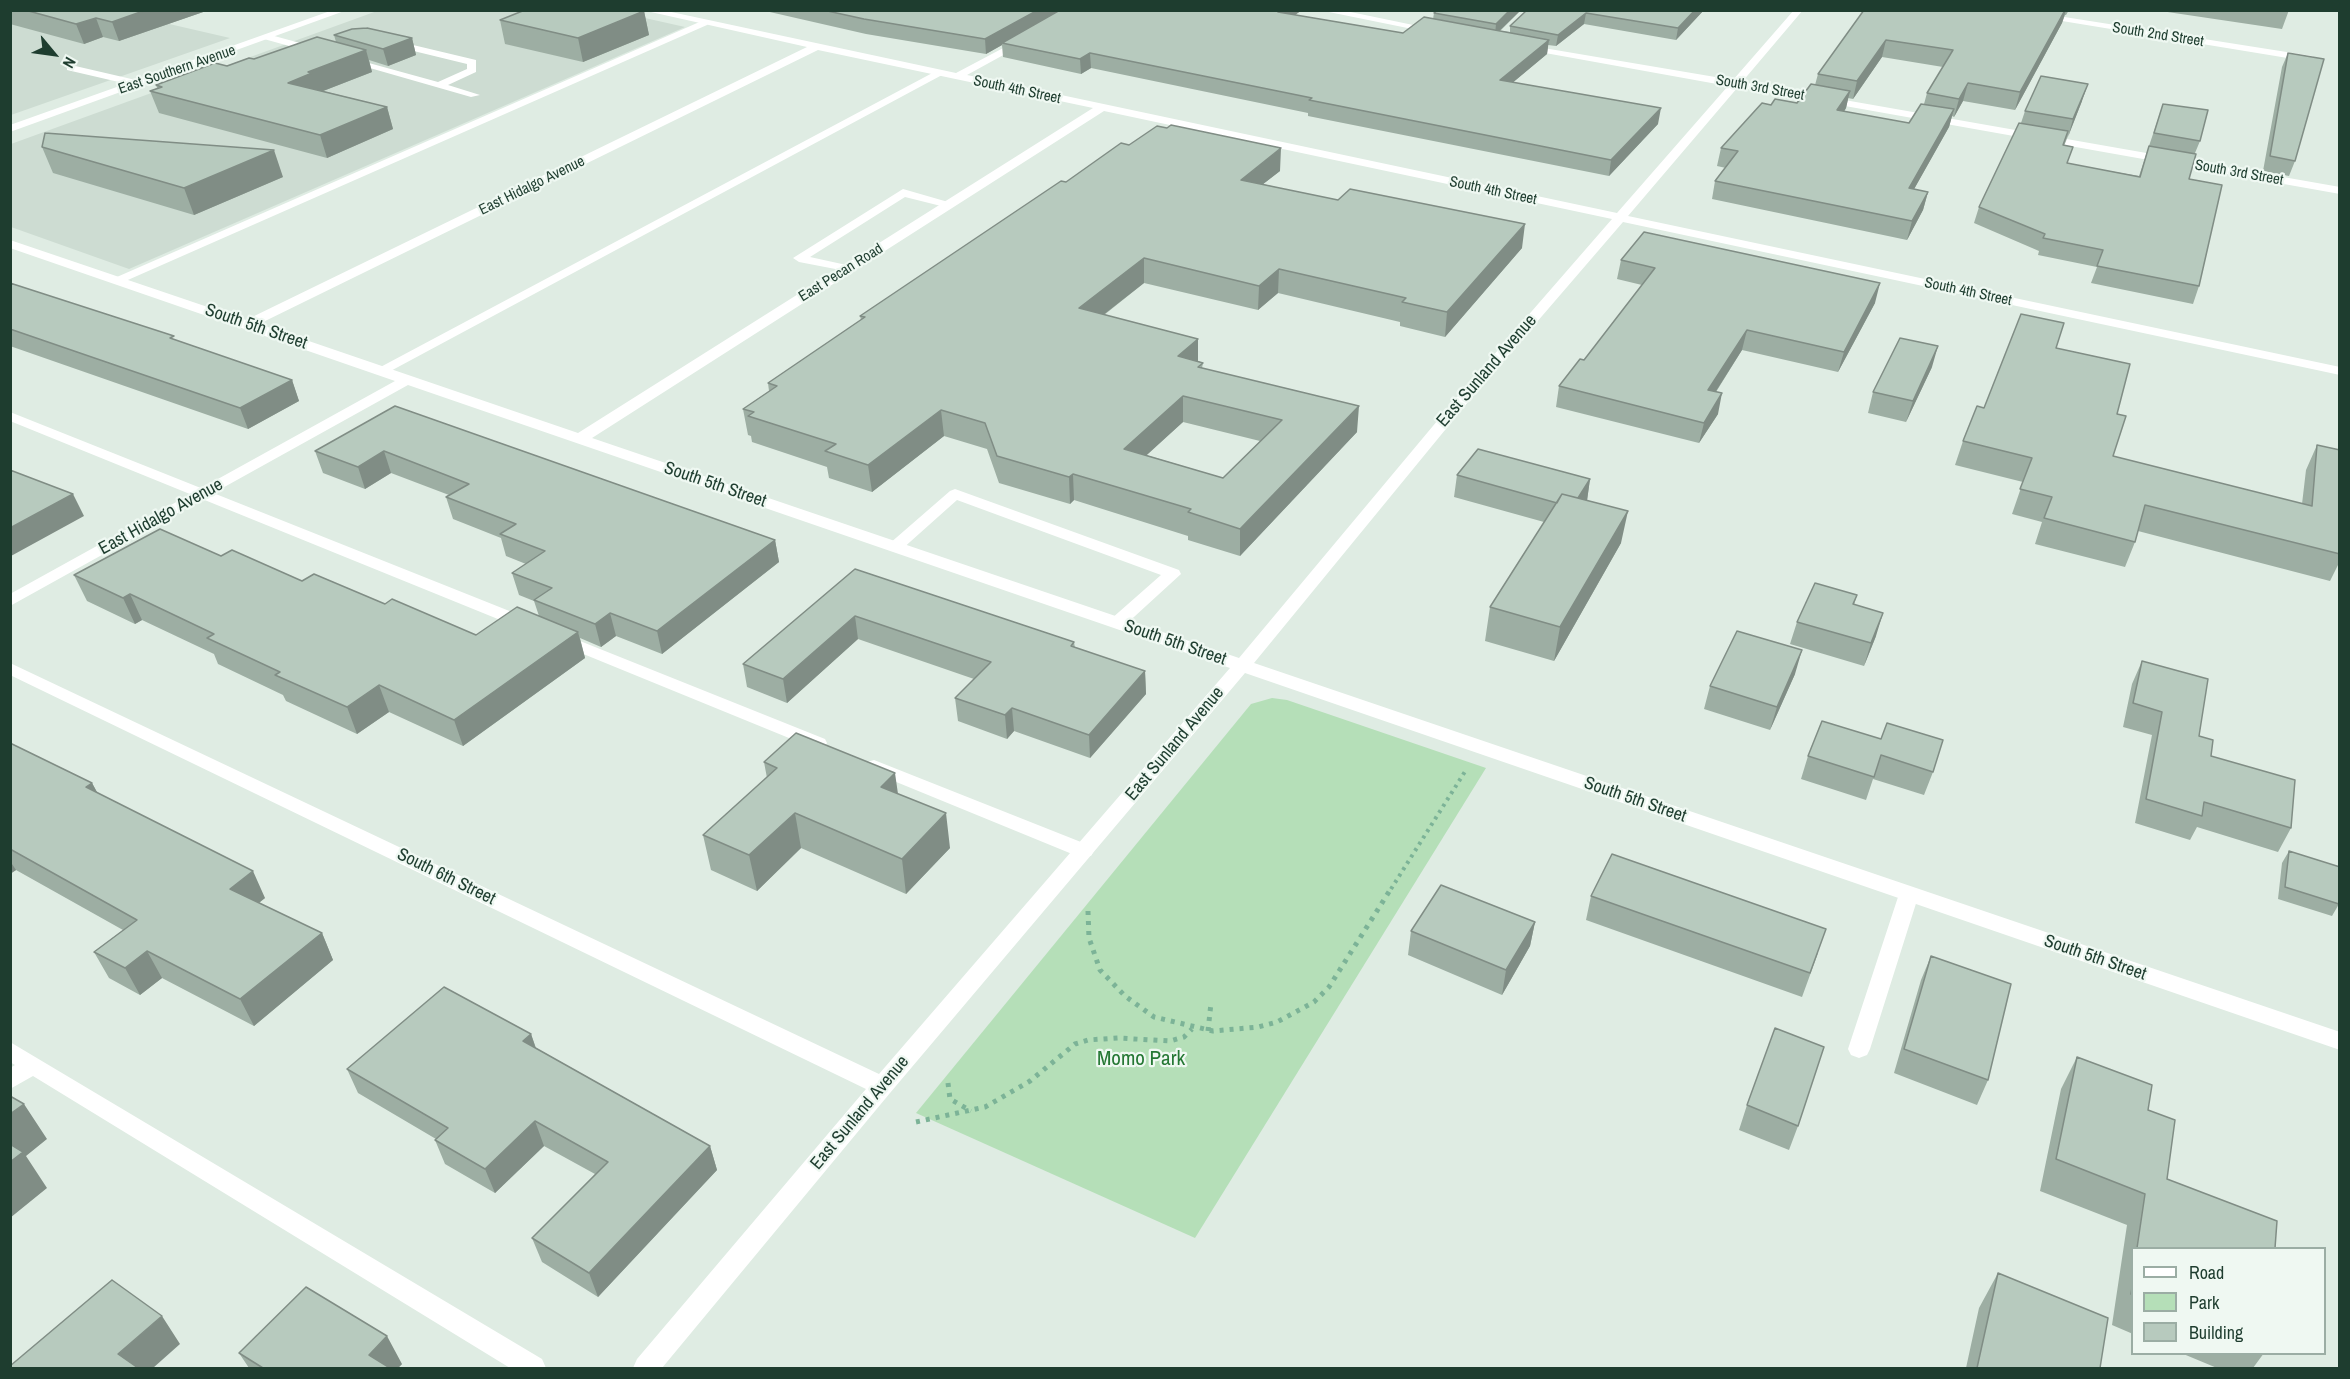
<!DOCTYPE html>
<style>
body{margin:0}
#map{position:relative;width:2350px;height:1379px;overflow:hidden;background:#dfece3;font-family:"Archivo Narrow",sans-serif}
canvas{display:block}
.frame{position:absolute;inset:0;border:12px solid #1e3d2f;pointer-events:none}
.legend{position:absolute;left:2131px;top:1247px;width:195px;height:108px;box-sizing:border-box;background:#eff8f2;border:2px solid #9bada4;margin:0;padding:8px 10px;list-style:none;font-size:18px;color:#1e3d2f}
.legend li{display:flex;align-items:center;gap:12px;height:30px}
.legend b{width:30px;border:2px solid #9bada4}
.north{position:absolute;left:24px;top:24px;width:60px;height:60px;-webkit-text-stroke:4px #eff8f2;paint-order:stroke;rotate:119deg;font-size:16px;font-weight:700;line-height:24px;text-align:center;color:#1e3d2f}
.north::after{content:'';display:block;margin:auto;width:21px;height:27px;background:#1e3d2f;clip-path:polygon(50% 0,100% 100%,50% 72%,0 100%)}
</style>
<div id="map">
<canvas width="2350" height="1379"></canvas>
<div class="frame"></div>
<ul class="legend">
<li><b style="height:8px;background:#fff"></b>Road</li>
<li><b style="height:16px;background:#b5dfb8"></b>Park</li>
<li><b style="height:16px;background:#b7cabe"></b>Building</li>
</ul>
<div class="north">N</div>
</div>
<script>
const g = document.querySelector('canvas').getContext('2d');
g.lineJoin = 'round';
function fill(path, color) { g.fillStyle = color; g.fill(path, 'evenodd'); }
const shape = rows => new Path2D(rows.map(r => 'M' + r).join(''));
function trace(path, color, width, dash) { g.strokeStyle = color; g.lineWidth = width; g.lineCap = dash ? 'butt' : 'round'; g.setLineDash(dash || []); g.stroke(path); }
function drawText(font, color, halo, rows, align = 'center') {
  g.font = font + ' "Archivo Narrow",sans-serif'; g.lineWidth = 4.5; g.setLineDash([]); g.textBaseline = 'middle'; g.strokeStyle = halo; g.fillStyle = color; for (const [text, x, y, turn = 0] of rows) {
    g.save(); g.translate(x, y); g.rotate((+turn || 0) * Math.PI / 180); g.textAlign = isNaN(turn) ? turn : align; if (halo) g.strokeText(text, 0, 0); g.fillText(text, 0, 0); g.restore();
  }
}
fill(shape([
 [113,11,230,38,11,115,10,17],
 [377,11,648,11,636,16,685,27,129,269,11,227,11,144]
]), '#cddcd2');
fill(shape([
 [1272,698,1287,700,1486,768,1195,1238,916,1113,1251,704]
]), '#b5dfb8');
trace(shape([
 [1391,889,1466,770]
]), '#7cb397', 4, [3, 4.5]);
trace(shape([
 [1088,911,1089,938,1100,970,1125,996,1154,1017,1213,1031,1258,1027,1277,1022,1314,1002,1329,987,1392,887],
 [1208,1031,1211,1003],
 [948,1083,950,1099,971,1111],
 [916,1122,985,1107,1030,1081,1075,1044,1088,1040,1118,1038,1170,1041,1184,1037,1192,1029]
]), '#7cb397', 5, [4, 6]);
fill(shape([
 [704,20,709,23,707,25,121,283,116,284,110,280,704,20],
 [267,34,322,49,323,51,318,54,264,39,262,37,267,34],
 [392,40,476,60,476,72,448,85,480,95,471,97,342,60,347,57,438,82,467,69,467,64,389,45,387,43,392,40],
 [71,65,140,81,141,83,136,86,67,70,67,66,71,65],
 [938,70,943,73,942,75,385,374,375,374,373,371,938,70],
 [903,189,955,204,949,208,905,197,810,257,851,266,851,272,799,262,793,258,903,189],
 [10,412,532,620,535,624,532,628,520,628,10,421,10,412],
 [955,489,1179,570,1181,574,1123,627,1117,628,1108,623,1111,619,1161,575,957,500,901,550,889,550,887,547,889,544,950,491,955,489],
 [560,633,825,739,827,743,825,747,811,747,554,642,551,638,560,633],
 [874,760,1091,846,1094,851,1091,856,1077,856,867,770,865,766,867,762,874,760],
 [1909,887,1916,889,1919,894,1870,1049,1867,1055,1859,1058,1851,1055,1848,1049,1899,894,1902,889,1909,887],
 [10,1042,542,1359,546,1368,510,1368,33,1076,10,1089,10,1068,15,1065,10,1062,10,1042]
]), '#fff');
fill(shape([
 [642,10,662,10,956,73,1024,37,1027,38,1027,42,967,75,1617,213,1728,86,1523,49,1518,46,1520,44,1733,80,1794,10,1803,10,1742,82,2340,187,2340,194,1738,87,1628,216,2340,367,2340,375,1623,222,1468,402,1254,663,2340,1032,2340,1050,1245,673,890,1093,662,1368,633,1368,637,1359,866,1089,10,675,10,663,879,1074,1230,668,408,385,10,606,10,594,395,381,10,248,10,240,246,320,807,47,642,10],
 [818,50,1093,108,578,433,259,324,818,50],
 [1104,111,1612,219,1458,396,1239,658,592,438,1104,111],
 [1319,10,1341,10,1442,31,1437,34,1319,10],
 [1995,10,2020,10,2312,56,2317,59,2312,62,1995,10]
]), '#fff');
fill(shape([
 [333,10,347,10,10,132,10,125,333,10]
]), '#fff');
fill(shape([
 [10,10,209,10,119,41,103,37,84,44,10,24],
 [761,10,1302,10,1295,15,1403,33,1433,19,1434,13,1521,10,1500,31,1510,32,1510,26,1527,10,1704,10,1676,40,1584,24,1556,46,1548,45,1547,54,1513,82,1658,124,1609,176,1308,116,1308,113,1091,68,1081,74,1003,57,1002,45,986,54,866,34],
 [1864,10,2069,10,2066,15,2065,15,2062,23,2015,110,1963,101,1954,117,1952,116,1949,127,1914,189,1928,192,1923,210,1907,240,1712,199,1715,181,1726,168,1717,166,1721,148,1771,105,1797,103,1815,85,1818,74],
 [1882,57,1943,67,1927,93,1924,104,1909,123,1844,112,1846,108,1848,98,1853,99],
 [2154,10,2289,10,2282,29],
 [644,11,649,35,583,62,505,44,500,20],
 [334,35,412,38,416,55,388,66,369,60,372,72,323,91,387,107,393,129,327,158,159,113,150,91,157,88,156,85,227,66,336,42],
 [2288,53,2295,161,2289,176,2263,171,2282,67],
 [2082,101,2064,146,2068,164,2139,176,2163,104,2200,141,2195,153,2189,179,2199,286,2193,304,2091,283,2097,267,2038,255,2039,251,1974,223,1979,207,2021,123,2025,111],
 [42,147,283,177,194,215,53,173],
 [1280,171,1263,184,1522,248,1445,337,1400,326,1400,322,1278,293,1258,310,1144,283,1104,315,1198,339,1198,361,1203,363,1202,368,1357,432,1240,556,1188,540,1188,536,1074,500,1070,504,999,483,987,449,944,436,872,492,829,478,827,467,752,442,751,436,748,435,743,409,769,391,768,383,861,320,860,316,1066,182],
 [1183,422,1260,441,1223,478,1146,455],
 [1621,260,1875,303,1838,372,1742,350,1716,392,1718,414,1699,443,1556,407,1559,386,1584,360,1642,285,1617,279],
 [10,283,292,380,299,401,248,429,10,346],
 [2056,348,2117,414,2113,456,2302,504,2306,470,2317,445,2340,450,2340,561,2330,581,2138,531,2135,542,2125,567,2035,544,2042,522,2012,514,2023,482,1955,465,1963,441,1984,408],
 [1932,367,1906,422,1868,413,1873,392],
 [395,406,775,540,779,562,662,654,616,636,601,647,580,638,585,658,463,746,389,712,357,734,286,701,283,695,218,664,214,654,142,620,135,624,87,601,74,575,221,556,302,581,385,604,476,635,539,616,534,601,519,595,512,573,526,564,506,556,501,538,453,519,446,497,449,495,391,473,365,489,323,473,315,451],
 [1457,475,1590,479,1587,500,1621,543,1554,661,1485,641,1490,607,1544,522,1454,497],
 [855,569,1074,642,1075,648,1145,671,1146,694,1090,758,1014,731,1007,739,958,721,955,698,974,679,858,639,787,703,747,687,743,664],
 [1857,595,1854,605,1876,636,1864,666,1790,644,1797,622],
 [2142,661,2199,736,2211,756,2291,828,2278,852,2197,827,2190,840,2135,823,2152,735,2123,727,2132,684],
 [1795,674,1770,730,1704,709,1710,686],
 [1822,721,1933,772,1924,795,1873,779,1866,800,1801,779,1808,756],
 [10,743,92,783,97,792,265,898,259,903,322,933,333,960,254,1026,162,978,140,995,109,978,94,952,123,930,16,870,10,874],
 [764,762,898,794,950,848,906,894,801,848,757,891,711,870,703,835,767,778],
 [2289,851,2339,904,2332,916,2278,899,2282,863],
 [1591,896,1818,953,1802,997,1586,920],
 [1535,922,1530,946,1502,995,1408,955,1411,931],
 [1931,956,1988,1080,1977,1105,1894,1073,1921,980],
 [531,1034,536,1048,710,1146,717,1170,598,1297,542,1262,532,1238,595,1174,544,1146,495,1193,445,1164,435,1140,436,1139,358,1093,347,1069],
 [2077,1057,2148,1110,2167,1179,2275,1248,2133,1248,2133,1334,2112,1325,2127,1225,2040,1191,2061,1089],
 [1747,1105,1798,1126,1789,1150,1739,1130],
 [1998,1273,2100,1368,1966,1368,1979,1308],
 [239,1353,402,1364,398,1368,249,1368],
 [2181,1353,2264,1353,2253,1368,2217,1368]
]), '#9daea3');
fill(shape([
 [146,10,209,10,119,41,112,22],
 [1038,10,1064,10,1002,43,1002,45,986,54,985,39],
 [1281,10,1302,10,1278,27,1278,12],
 [1510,10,1521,10,1495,35,1496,24],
 [1695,10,1704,10,1676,40,1678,28],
 [2065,10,2066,10,2062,23,2015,110,2020,92],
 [644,11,649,35,583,62,578,38],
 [1586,13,1584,24,1556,46,1558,35],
 [96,18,103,37,84,44,76,24],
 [412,38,416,55,388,66,383,49],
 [1549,40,1547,54,1498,95,1500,80],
 [1886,40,1882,57,1853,99,1857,81],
 [366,50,372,72,318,93,288,83,308,72],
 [1090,53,1091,68,1081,74,1080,59],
 [1968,83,1963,101,1954,117,1959,99],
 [2088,84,2082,101,2068,137,2073,119],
 [1850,91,1846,108,1833,128,1837,110],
 [387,107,393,129,327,158,320,135],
 [1661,108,1658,124,1609,176,1611,160],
 [1954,109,1949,127,1904,207,1909,188],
 [1281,148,1280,171,1240,202,1241,180],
 [274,150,283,177,194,215,184,188],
 [1928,192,1923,210,1907,240,1912,221],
 [1525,224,1522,248,1445,337,1447,312],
 [1144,258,1144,283,1080,333,1079,308],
 [1279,269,1278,293,1258,310,1259,286],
 [1880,283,1875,303,1838,372,1844,352],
 [1747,330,1742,350,1704,410,1708,390],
 [1198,339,1198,364,1178,356],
 [1938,346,1932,367,1906,422,1913,401],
 [292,380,299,401,248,429,240,408],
 [1722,393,1718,414,1699,443,1704,423],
 [1183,396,1183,422,1125,475,1124,449],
 [1359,406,1357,432,1240,556,1240,529],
 [941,410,944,436,872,492,868,465],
 [384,451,391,473,365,489,358,467],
 [1073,474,1074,500,1070,504,1069,477],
 [1590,479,1587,501,1571,507],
 [73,494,84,516,11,556,10,528],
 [1628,511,1621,543,1554,661,1560,627],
 [775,540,779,562,662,654,657,631],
 [130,594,142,620,135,624,123,598],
 [610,613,616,636,601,647,595,624],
 [1883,613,1876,636,1864,666,1871,643],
 [855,616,858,639,787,703,783,679],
 [578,632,585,658,463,746,454,720],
 [1802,650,1795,674,1770,730,1777,707],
 [1145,671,1146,694,1090,758,1089,735],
 [379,685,389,712,357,734,347,707],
 [1012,708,1014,731,1007,739,1005,715],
 [895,773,900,808,881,787],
 [92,783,106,809,86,787],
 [795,813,801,848,757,891,749,855],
 [946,813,950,848,906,894,902,859],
 [10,861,16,870,10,874],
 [253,871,265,898,243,915,230,889],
 [1535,922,1530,946,1502,995,1506,970],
 [322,933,333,960,254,1026,240,999],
 [147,951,162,978,140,995,125,968],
 [531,1034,539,1058,523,1041],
 [24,1104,47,1139,26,1156,47,1188,10,1218,10,1114],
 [535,1121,544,1146,495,1193,485,1169],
 [710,1146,717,1170,598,1297,589,1273],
 [162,1316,180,1344,153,1368,128,1368,118,1354],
 [387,1336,402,1364,398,1368,377,1368,369,1355]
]), '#808d85');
const building = shape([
 [25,10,146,10,112,22,96,18,76,24,25,10],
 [525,10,643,10,644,11,578,38,500,20,525,10],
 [823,10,1038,10,985,39,864,19,823,10],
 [1060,10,1281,10,1278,12,1403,33,1424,17,1549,40,1500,80,1661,108,1611,160,1309,100,1312,98,1090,53,1080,59,1002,43,1060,10],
 [1437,10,1510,10,1496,24,1434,13,1437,10],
 [1527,10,1695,10,1678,28,1586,13,1558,35,1510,26,1527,10],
 [1864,10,2065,10,2020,92,1968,83,1959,99,1927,93,1953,50,1886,40,1857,81,1818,74,1864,10],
 [367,28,412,38,383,49,334,35,352,29,367,28],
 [317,37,366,50,308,72,312,73,288,83,387,107,320,135,150,91,162,87,156,85,215,63,227,66,249,58,254,59,317,37],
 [2288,53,2324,59,2295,161,2270,156,2288,53],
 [2041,76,2088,84,2073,119,2025,111,2041,76],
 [1811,84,1850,91,1837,110,1909,123,1921,104,1954,109,1909,188,1928,192,1912,221,1715,181,1738,151,1721,148,1762,103,1771,105,1775,99,1797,103,1811,84],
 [2163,104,2208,110,2200,141,2154,133,2163,104],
 [2019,123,2068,131,2063,145,2073,147,2067,163,2140,177,2149,146,2196,154,2189,179,2222,185,2199,286,2097,266,2103,250,2043,238,2045,234,1979,207,2019,123],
 [1171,125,1281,148,1241,180,1338,200,1350,189,1525,224,1447,312,1402,302,1406,298,1279,269,1259,286,1144,258,1079,308,1198,339,1178,356,1203,363,1198,367,1359,406,1240,529,1188,512,1191,509,1073,474,1069,477,997,456,985,423,941,410,868,465,825,451,836,444,748,416,754,412,743,409,777,386,768,383,865,317,860,316,1061,181,1066,182,1121,143,1129,145,1157,126,1167,128,1171,125],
 [1183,396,1282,420,1223,478,1124,449,1183,396],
 [45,133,274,150,184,188,42,147,45,133],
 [1644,232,1880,283,1844,352,1747,330,1708,390,1722,393,1704,423,1559,386,1580,359,1584,360,1655,268,1621,260,1644,232],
 [10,283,174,336,170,338,292,380,240,408,10,329,10,283],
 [2021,314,2064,323,2056,348,2130,364,2117,414,2126,416,2113,456,2312,506,2317,445,2340,450,2340,554,2145,505,2135,542,2044,518,2052,497,2020,489,2032,458,1963,441,1977,406,1984,408,2021,314],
 [1900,338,1938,346,1913,401,1873,392,1900,338],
 [395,406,775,540,657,631,610,613,595,624,534,600,552,588,512,573,545,551,500,534,516,524,446,497,469,484,384,451,358,467,315,451,395,406],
 [1478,449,1590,479,1578,498,1562,494,1557,503,1457,475,1478,449],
 [10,470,73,494,10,528,10,470],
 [1562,494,1628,511,1560,627,1490,607,1562,494],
 [160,529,221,556,232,550,302,581,314,574,385,604,392,599,476,635,517,607,578,632,454,720,379,685,347,707,275,675,280,672,207,638,214,634,130,594,123,598,74,575,160,529],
 [855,569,1074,642,1071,646,1145,671,1089,735,1012,708,1005,715,955,698,991,662,855,616,783,679,743,664,855,569],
 [1815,583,1857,595,1853,604,1883,613,1871,643,1797,622,1815,583],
 [1737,631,1802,650,1777,707,1710,686,1737,631],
 [2142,661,2208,679,2199,736,2213,740,2211,756,2295,780,2291,828,2204,802,2202,816,2146,799,2162,712,2133,703,2142,661],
 [1822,721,1881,739,1887,723,1943,740,1933,772,1881,755,1874,777,1808,756,1822,721],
 [796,733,895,773,881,787,946,813,902,859,795,813,749,855,703,835,777,768,764,762,796,733],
 [10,743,92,783,86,787,253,871,230,889,322,933,240,999,147,951,125,968,94,952,137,920,10,849,10,743],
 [2289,851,2340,867,2339,904,2285,887,2289,851],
 [1612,854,1826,929,1810,973,1591,896,1612,854],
 [1441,885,1535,922,1506,970,1411,931,1441,885],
 [1931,956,2011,984,1988,1080,1904,1049,1931,956],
 [444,987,531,1034,523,1041,710,1146,589,1273,532,1238,608,1162,535,1121,485,1169,435,1140,448,1128,347,1069,444,987],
 [1775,1028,1824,1047,1798,1126,1747,1105,1775,1028],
 [2077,1057,2152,1085,2148,1110,2175,1120,2167,1179,2277,1221,2275,1248,2137,1248,2145,1194,2056,1159,2077,1057],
 [10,1096,24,1104,10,1114,10,1096],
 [10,1144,23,1152,10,1162,10,1144],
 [1998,1273,2108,1318,2100,1368,1977,1368,1998,1273],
 [112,1280,162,1316,118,1354,138,1368,10,1368,10,1366,112,1280],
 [2133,1281,2133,1295,2131,1294,2133,1281],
 [306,1287,387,1336,369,1355,390,1368,263,1368,239,1353,306,1287]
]);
fill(building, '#b7cabe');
trace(building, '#808d85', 1.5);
drawText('15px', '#1e3d2f', '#eff8f2', [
 ["South 2nd Street",2158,35,9],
 ["East Southern Avenue",177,70,-19],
 ["South 3rd Street",1760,88,10],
 ["South 4th Street",1017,90,12],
 ["South 3rd Street",2239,173,10],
 ["East Hidalgo Avenue",532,186,-26],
 ["South 4th Street",1493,191,12],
 ["East Pecan Road",841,273,-32],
 ["South 4th Street",1968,292,12]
]);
drawText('18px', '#1e3d2f', '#eff8f2', [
 ["South 5th Street",256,327,19],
 ["East Sunland Avenue",1487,371,-49],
 ["South 5th Street",715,485,19],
 ["East Hidalgo Avenue",161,517,-29],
 ["South 5th Street",1175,643,19],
 ["East Sunland Avenue",1175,744,-50],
 ["South 5th Street",1635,800,19],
 ["South 6th Street",446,877,26],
 ["South 5th Street",2095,958,19],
 ["East Sunland Avenue",860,1113,-50]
]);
drawText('21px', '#257834', '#eff8f2', [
 ["Momo Park",1141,1059]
]);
</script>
